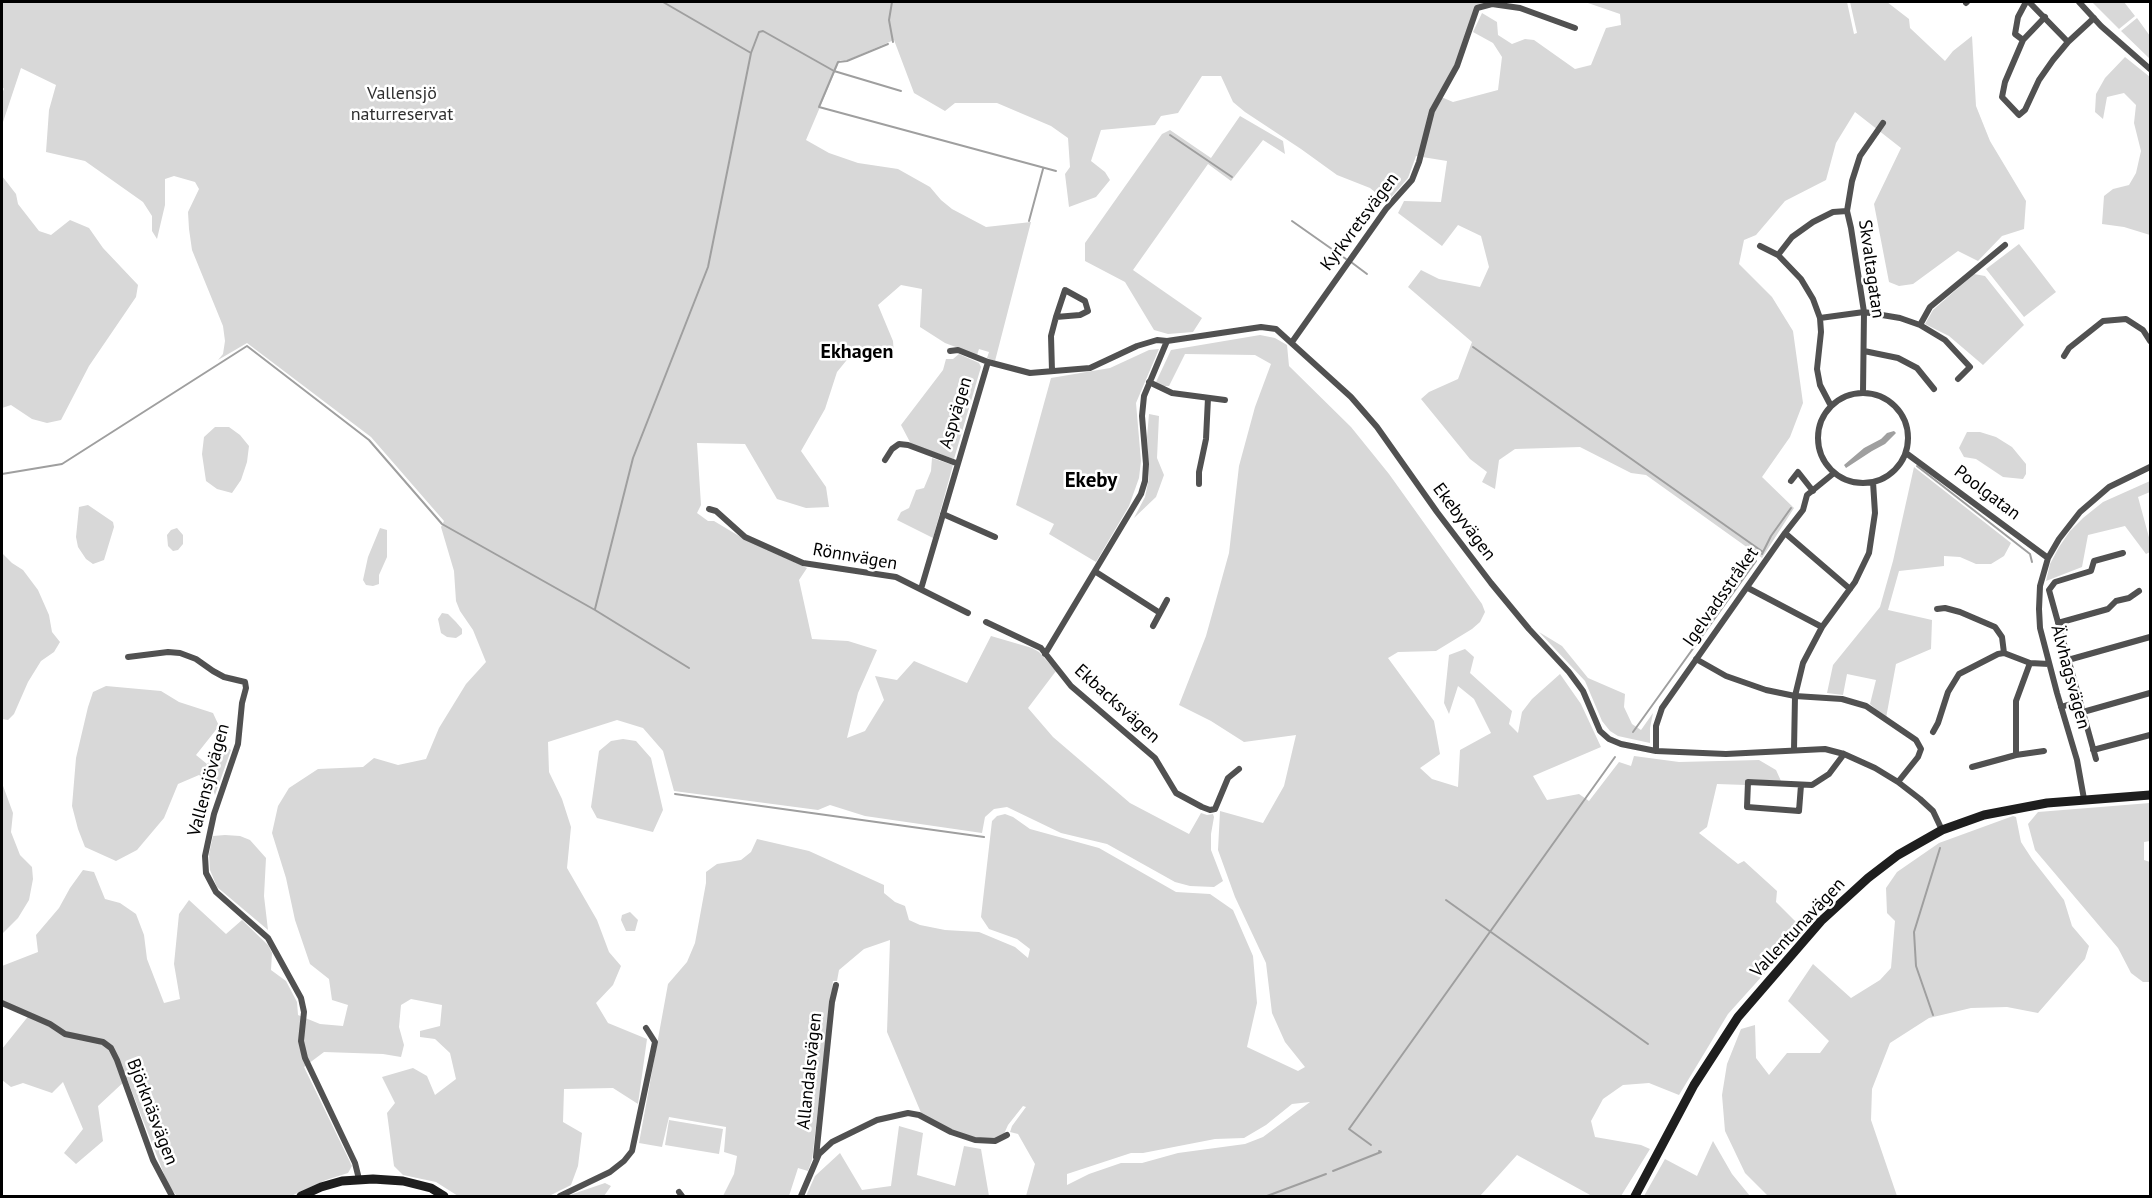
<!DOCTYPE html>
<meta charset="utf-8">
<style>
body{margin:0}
#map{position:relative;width:2152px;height:1198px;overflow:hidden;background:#fff;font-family:"PT Sans",sans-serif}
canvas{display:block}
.frame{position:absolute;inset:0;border:3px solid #000;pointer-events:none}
</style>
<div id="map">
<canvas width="2152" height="1198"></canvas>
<div class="frame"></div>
</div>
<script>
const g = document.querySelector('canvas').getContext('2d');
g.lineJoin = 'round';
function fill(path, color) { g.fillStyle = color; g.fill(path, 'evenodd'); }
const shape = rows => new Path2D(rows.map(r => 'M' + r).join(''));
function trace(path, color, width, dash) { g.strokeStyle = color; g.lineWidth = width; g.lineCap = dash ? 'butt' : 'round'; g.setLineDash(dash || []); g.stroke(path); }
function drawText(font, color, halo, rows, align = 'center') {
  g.font = font + ' "PT Sans",sans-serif'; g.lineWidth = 5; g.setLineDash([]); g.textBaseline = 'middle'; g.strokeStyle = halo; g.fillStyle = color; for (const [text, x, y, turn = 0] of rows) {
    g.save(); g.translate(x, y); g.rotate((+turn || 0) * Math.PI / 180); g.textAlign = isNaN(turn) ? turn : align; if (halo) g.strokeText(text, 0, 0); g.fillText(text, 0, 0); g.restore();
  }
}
fill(shape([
 [2,2,24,2,28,3,47,2,1487,2,1476,7,1455,64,1439,96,1453,102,1498,90,1502,57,1493,43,1473,32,1482,13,1497,22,1498,35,1512,44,1525,39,1534,40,1575,69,1591,65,1606,28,1621,25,1620,14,1585,2,1847,2,1854,34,1857,33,1850,2,1887,2,1909,19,1910,28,1945,61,1953,51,1972,36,1976,106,1990,141,2026,201,2024,229,2002,236,1978,261,1958,251,1913,284,1899,286,1889,282,1874,204,1901,148,1855,112,1836,143,1826,180,1785,201,1756,235,1744,240,1739,264,1772,297,1793,331,1803,403,1790,437,1762,477,1794,508,1762,558,1646,475,1631,473,1580,447,1515,449,1499,460,1495,489,1482,482,1487,472,1470,459,1421,399,1429,392,1458,379,1472,342,1408,287,1421,270,1439,279,1480,287,1489,267,1481,236,1458,225,1442,246,1398,213,1404,201,1441,202,1447,161,1416,156,1408,178,1387,202,1370,188,1337,175,1301,149,1245,112,1233,102,1221,76,1202,76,1178,113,1161,116,1155,125,1101,130,1091,161,1105,172,1110,180,1096,197,1069,207,1065,174,1070,167,1068,138,1051,126,997,103,955,103,945,111,914,93,894,40,848,60,840,60,806,140,829,153,858,163,898,169,930,187,941,200,952,209,986,227,1031,222,995,361,987,358,989,352,979,349,977,355,945,343,920,327,922,289,901,285,878,305,893,341,894,355,882,360,859,345,837,372,825,409,801,451,826,487,829,507,806,508,777,499,745,444,697,443,701,505,697,513,708,521,714,521,744,539,807,568,799,580,812,639,848,641,877,650,858,693,847,738,865,731,884,700,875,676,897,680,914,661,967,683,991,636,1032,648,1039,652,1056,671,1028,708,1053,737,1130,803,1189,834,1201,813,1207,815,1213,814,1214,817,1211,834,1211,850,1223,881,1214,887,1190,886,1175,882,1107,844,1061,833,1007,807,994,809,985,817,982,833,865,816,830,805,818,810,674,791,663,751,643,728,617,720,548,742,549,772,562,799,571,827,567,868,597,920,609,952,621,966,613,985,596,1003,608,1023,647,1039,638,1104,613,1088,564,1089,563,1122,582,1133,578,1166,571,1185,549,1196,458,1196,436,1182,403,1175,394,1166,387,1113,395,1103,382,1077,413,1068,427,1076,435,1095,456,1079,450,1053,435,1039,420,1037,420,1031,440,1026,442,1005,411,999,401,1005,399,1027,404,1045,401,1057,383,1054,324,1052,304,1067,352,1166,348,1173,326,1180,291,1196,177,1196,169,1187,127,1079,98,1106,103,1141,76,1164,64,1153,83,1129,63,1082,52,1093,23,1083,11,1087,2,1080,2,1049,30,1014,2,1000,2,966,38,952,36,935,59,908,70,888,83,870,94,872,105,899,120,903,136,914,144,935,147,959,164,1003,180,999,174,964,179,914,189,900,226,934,242,920,268,945,272,953,271,970,286,981,297,1002,298,1015,320,1024,343,1026,348,1005,332,1000,329,979,310,964,295,920,286,878,272,833,278,806,289,788,318,769,363,767,374,758,398,765,426,759,439,728,466,684,486,662,473,630,460,611,456,601,454,571,441,527,444,521,371,437,247,343,218,360,223,354,225,341,223,326,192,250,189,229,188,212,199,189,195,182,174,176,165,179,165,205,157,239,152,231,152,216,143,202,85,161,46,152,49,110,56,85,21,68,2,125,2,93,4,89,2,86],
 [2092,2,2124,2,2135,16,2119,29],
 [2137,18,2150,36,2150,59,2121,31],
 [2125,57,2150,77,2150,235,2124,227,2102,224,2104,196,2113,189,2129,185,2136,173,2141,151,2134,123,2136,105,2124,93,2107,97,2103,119,2095,112,2096,94,2105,78],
 [1240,116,1283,141,1285,154,1263,140,1231,181,1208,164,1133,270,1202,318,1193,332,1168,334,1154,330,1125,282,1085,261,1085,243,1162,134,1170,130,1211,158],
 [2,176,16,194,18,204,39,231,51,235,70,220,89,228,103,248,138,285,136,297,89,366,61,420,47,423,32,419,11,405,2,408],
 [2019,244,2056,292,2024,317,1986,269],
 [1974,274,1985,276,2024,325,1983,365,1949,336,1925,324,1933,310],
 [1260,335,1275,338,1287,345,1289,366,1351,427,1389,474,1482,604,1485,612,1480,622,1472,629,1436,651,1398,652,1388,658,1434,721,1440,754,1420,768,1432,779,1458,787,1460,750,1491,733,1474,699,1458,686,1449,714,1444,703,1449,655,1465,649,1474,657,1470,673,1512,711,1509,724,1518,733,1522,712,1532,699,1560,674,1581,704,1601,747,1533,776,1547,800,1579,794,1589,801,1619,762,1631,766,1634,756,1679,762,1759,760,1776,770,1781,781,1746,779,1746,785,1717,784,1707,827,1699,833,1738,864,1744,861,1777,891,1776,902,1805,931,1790,945,1728,1014,1679,1095,1649,1083,1623,1085,1603,1099,1591,1121,1595,1137,1641,1145,1650,1149,1621,1196,1592,1196,1517,1155,1480,1196,1026,1196,1035,1164,1018,1134,1010,1132,1012,1126,1026,1107,1023,1106,1008,1125,1004,1134,994,1139,975,1138,952,1130,922,1115,887,1032,890,940,864,949,839,970,837,981,833,981,812,1160,808,1171,798,1168,789,1196,723,1196,734,1174,737,1156,724,1152,726,1127,669,1117,662,1147,639,1143,668,984,687,962,695,943,706,883,706,872,717,864,741,860,751,852,757,839,809,851,884,885,884,893,895,902,905,906,909,920,920,925,945,930,979,932,1015,947,1028,958,1030,949,1017,939,989,929,981,917,992,821,997,816,1005,814,1013,817,1030,829,1099,848,1176,892,1210,894,1233,910,1253,956,1257,1003,1247,1047,1298,1071,1305,1067,1285,1042,1272,1013,1266,963,1235,897,1218,850,1220,811,1263,823,1284,786,1296,735,1244,742,1211,721,1179,705,1206,636,1229,553,1239,466,1255,407,1271,364,1255,355,1185,354,1169,386,1163,386,1156,382,1171,350],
 [1310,1102,1263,1137,1245,1144,1178,1153,1142,1163,1121,1163,1089,1174,1067,1185,1067,1174,1131,1153,1143,1153,1215,1139,1244,1138,1266,1125,1292,1104],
 [1159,349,1136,403,1141,461,1139,478,1129,506,1096,562,1049,534,1054,524,1016,505,1051,378,1110,368,1149,350],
 [959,354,979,363,981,367,954,459,911,444,901,425,943,370,946,359,953,359],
 [1149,414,1159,416,1157,458,1164,475,1156,497,1134,518,1145,497,1149,478,1147,437],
 [215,427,229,427,240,435,249,446,247,462,241,480,232,493,217,489,206,481,202,454,204,437],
 [1967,432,1980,432,1996,437,2012,447,2026,464,2026,474,2023,479,2003,477,1976,459,1964,457,1959,448],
 [932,458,953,465,933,538,897,520,901,512,909,508,916,490,924,488,931,471],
 [1914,467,2011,543,2004,556,1991,564,1976,564,1960,557,1944,556,1944,566,1899,571,1888,610,1932,620,1931,649,1896,664,1886,718,1870,704,1876,680,1847,674,1843,695,1827,693,1833,665,1880,607,1893,561],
 [2150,481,2150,492,2138,497,2150,541,2150,552,2146,554,2125,526,2088,535,2082,567,2046,581,2050,564,2059,547,2070,531,2083,518,2103,502],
 [88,505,113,522,114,527,104,560,93,564,86,559,78,547,76,537,79,507],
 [177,528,183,535,183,544,178,550,173,551,168,546,167,535,171,530],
 [380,528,387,530,387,557,379,575,379,584,373,586,366,585,363,580,368,557],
 [2,544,3,554,12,563,23,570,38,590,49,615,52,632,60,642,54,652,41,661,28,682,14,714,8,720,2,719],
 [442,613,448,614,456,622,462,629,462,634,456,638,447,637,441,633,438,619],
 [1539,632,1562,646,1588,678,1625,694,1624,707,1632,724,1641,730,1653,713,1650,728,1650,743,1618,736,1610,731,1602,721,1585,681],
 [106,686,161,691,179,702,213,713,219,726,196,755,207,764,221,744,231,750,215,795,210,781,199,775,178,784,164,818,137,850,116,861,85,847,78,829,72,806,76,758,88,707,93,692],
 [623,739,636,741,651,758,663,810,653,832,597,818,591,807,599,751,611,741],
 [2,783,13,813,11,832,20,855,32,867,33,879,29,900,18,918,2,934],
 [2150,803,2150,841,2144,842,2144,860,2150,862,2150,982,2143,982,2131,973,2118,948,2035,850,2028,824,2038,812],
 [2013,816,2016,817,2021,842,2032,859,2064,900,2072,926,2089,946,2085,959,2038,1013,2007,1007,1971,1008,1929,1018,1890,1043,1872,1089,1871,1120,1897,1196,1768,1196,1745,1173,1725,1131,1722,1095,1727,1064,1741,1029,1755,1025,1756,1058,1769,1075,1787,1053,1820,1053,1829,1041,1788,1001,1813,964,1851,998,1880,980,1891,968,1895,921,1887,913,1886,888,1897,872,1939,843],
 [225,835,240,836,250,840,266,858,264,896,268,930,217,887,210,870,209,854,213,836],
 [630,912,638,920,635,931,626,931,621,920,622,915],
 [669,1120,723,1129,719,1154,665,1145],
 [899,1126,923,1133,917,1175,955,1186,964,1146,981,1149,989,1196,806,1196,815,1176,840,1153,862,1190,891,1186],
 [1713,1141,1732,1174,1750,1196,1644,1196,1665,1159,1697,1176],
 [605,1183,611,1186,604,1196,567,1196]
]), '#d8d8d8');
fill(shape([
 [1894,431,1896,433,1885,444,1872,451,1846,468,1844,465,1864,448,1881,439,1887,433]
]), '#9f9f9f');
trace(shape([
 [892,2,889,20,893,42],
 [888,44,847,61,838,62,819,107,1056,171],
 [751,53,759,32,763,31,834,71,901,91],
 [1170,135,1232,177],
 [1029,221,1043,169],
 [1292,221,1346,259],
 [1351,262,1367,274],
 [1473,347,1763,552],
 [1917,466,2030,554,2032,562],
 [2,474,62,464,247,346,369,440,442,524,595,610,689,668],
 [1762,554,1771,536,1791,508],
 [595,609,633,458,708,267,751,53,663,2],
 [1633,732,1756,561],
 [675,794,984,837],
 [1446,900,1648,1044],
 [1933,1015,1916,966,1914,932,1940,848],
 [1371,1145,1349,1129,1615,757],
 [1333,1171,1381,1152,1379,1151],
 [1267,1196,1326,1174]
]), '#9f9f9f', 2);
trace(shape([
 [2029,2,2068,42],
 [2079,2,2101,26,2150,69],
 [1966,3,1967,2],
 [2045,17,2023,40,2005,82,2002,97,2019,115,2025,110,2039,80,2053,60,2068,42,2094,18],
 [2023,40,2015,34,2018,17,2026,2],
 [1760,246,1778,255,1801,279,1813,299,1820,318,1821,332,1817,369,1820,385,1831,406],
 [1778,255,1792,237,1813,222,1833,212,1847,211],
 [1820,318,1864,312,1900,318,1920,325,1945,340,1970,367,1958,379],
 [1920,325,1930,307,2005,245],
 [1292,342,1386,209,1412,180,1419,162,1432,111,1457,66,1477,8,1492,4,1520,8,1575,28],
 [950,351,958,350,988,362],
 [1864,351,1898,358,1917,368,1934,389],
 [2064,356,2069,348,2103,321,2126,319,2143,330,2150,341],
 [1052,371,1051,336,1056,317,1065,290,1085,301,1088,311,1080,315,1056,317],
 [1149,382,1172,393,1225,400],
 [1863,392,1864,312,1851,228,1847,211,1852,181,1860,156,1883,123],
 '1818 438a45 45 0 1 1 90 0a45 45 0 1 1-90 0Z',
 [1906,453,2048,558],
 [885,460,892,449,899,444,908,445,956,463],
 [1791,481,1798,472,1813,491],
 [1199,484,1199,472,1206,439,1208,398],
 [709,509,716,511,745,537,803,563,896,577,968,613],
 [943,514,995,537],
 [1785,533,1850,589],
 [1096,572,1160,613],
 [1748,588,1822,627],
 [921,589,988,362,1030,373,1090,368,1137,346,1157,340,1167,341,1261,327,1276,329,1351,397,1377,427,1437,512,1491,583,1529,629,1569,672,1583,691,1600,731,1609,739,1621,744,1656,751,1726,754,1825,749,1844,754,1875,768,1898,782,1920,799,1933,811,1942,830],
 [1937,609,1945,608,1960,612,1995,627,2002,637,2004,653],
 [986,622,1041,648,1071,686,1155,758,1176,793,1202,807,1210,810,1215,809,1228,778,1239,769],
 [2058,623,2108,609,2116,601,2129,598,2139,591],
 [1153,626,1167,600],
 [1045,654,1141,494,1145,481,1146,464,1142,416,1144,396,1167,341],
 [128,657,168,652,180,653,196,659,213,671,224,677,245,682,246,688,242,703,238,744,214,814,205,856,206,873,216,892,268,938,301,998,304,1012,301,1041,305,1058,355,1163,359,1179],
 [1696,659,1726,676,1766,690,1795,696,1842,699,1866,706,1916,740,1921,749,1918,757,1898,782],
 [2068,660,2150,637],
 [2061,707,2080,701],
 [2083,712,2150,693],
 [1933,732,1938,723,1948,692,1959,674,1998,654,2004,653,2030,663],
 [1794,750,1795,696,1803,663,1822,627,1855,582,1869,553,1875,513,1873,482],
 [2093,750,2150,735],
 [1656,751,1656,726,1662,708,1785,533,1803,510,1807,495,1834,473],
 [2016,755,2016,701,2030,663,2049,664],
 [2096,759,2049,590,2055,582,2091,571,2094,561,2123,553],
 [1972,767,2016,755,2044,751],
 [1801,785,1799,811,1747,807,1748,782,1812,785,1829,774,1844,754],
 [2084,799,2077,760,2057,693,2040,628,2039,609,2040,586,2048,558,2059,539,2080,512,2109,487,2150,467],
 [2,1003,50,1024,65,1034,103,1042,111,1048,117,1060,153,1160,172,1196],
 [816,1157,832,1002,836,985],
 [679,1192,682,1196],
 [560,1196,610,1172,624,1161,632,1151,655,1042,646,1028],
 [801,1196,819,1154,832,1142,877,1120,908,1113,919,1115,951,1132,975,1140,995,1141,1007,1135]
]), '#515151', 6);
trace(shape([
 [301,1196,321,1187,342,1181,373,1179,403,1181,431,1188,444,1196],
 [1635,1196,1694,1085,1738,1017,1821,921,1868,878,1898,855,1942,830,1984,815,2047,803,2150,795]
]), '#1e1e1e', 9);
drawText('18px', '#2f2f2f', '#fff', [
 ["Vallensjö",402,94],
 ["naturreservat",402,115]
]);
drawText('18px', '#000', '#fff', [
 ["Kyrkvretsvägen",1360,222,-53],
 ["Skvaltagatan",1871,269,82],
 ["Aspvägen",956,413,-73],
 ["Poolgatan",1987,493,37],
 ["Ekebyvägen",1464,522,53],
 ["Rönnvägen",855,557,10],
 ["Igelvadsstråket",1721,597,-55],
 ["Älvhagsvägen",2070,677,75],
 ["Ekbacksvägen",1117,704,42],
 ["Vallensjövägen",209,780,-75],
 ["Vallentunavägen",1798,928,-47],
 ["Allandalsvägen",810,1071,-84],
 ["Björknäsvägen",152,1112,69]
]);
drawText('bold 20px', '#000', '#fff', [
 ["Ekhagen",857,352]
]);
drawText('bold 21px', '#000', '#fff', [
 ["Ekeby",1091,481]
]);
</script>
